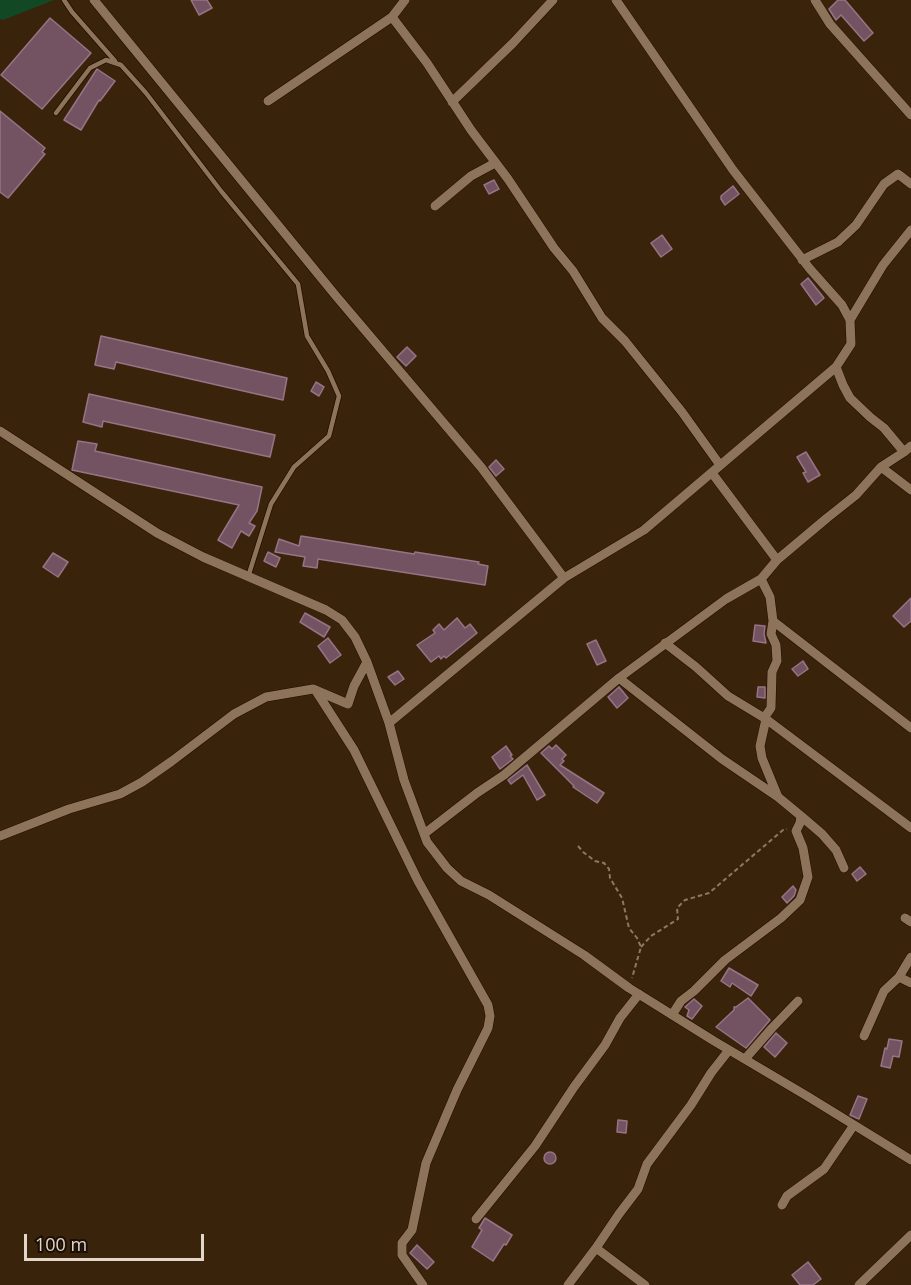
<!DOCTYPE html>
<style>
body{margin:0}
#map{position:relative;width:911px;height:1285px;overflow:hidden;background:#39230b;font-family:"Open Sans",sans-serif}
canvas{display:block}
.scale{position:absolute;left:24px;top:1234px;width:180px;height:27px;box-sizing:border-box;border:3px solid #e3d5c7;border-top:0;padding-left:8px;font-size:18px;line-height:21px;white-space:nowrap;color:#e3d5c7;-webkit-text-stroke:4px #190f06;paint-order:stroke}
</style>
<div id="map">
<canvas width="911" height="1285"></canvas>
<div class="scale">100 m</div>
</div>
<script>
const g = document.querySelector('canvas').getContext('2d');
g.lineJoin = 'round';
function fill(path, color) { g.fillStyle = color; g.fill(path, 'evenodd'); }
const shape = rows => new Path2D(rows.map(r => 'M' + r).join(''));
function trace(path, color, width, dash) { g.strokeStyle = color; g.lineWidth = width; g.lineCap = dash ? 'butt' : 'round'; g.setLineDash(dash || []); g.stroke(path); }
fill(shape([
 [0,0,54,0,3,20,0,19]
]), '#134824');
const building = shape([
 [191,0,207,0,212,8,199,15,191,0],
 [838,0,845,0,873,33,864,41,841,15,836,20,829,9,838,0],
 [50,18,91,53,42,109,1,75,50,18],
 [97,69,115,81,100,101,99,100,81,130,64,120,97,69],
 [0,111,45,148,42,152,45,154,8,198,0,192,0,111],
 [494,180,499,189,489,194,484,185,494,180],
 [733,186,739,194,725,205,721,199,721,196,733,186],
 [662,235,672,249,661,257,651,243,662,235],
 [808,278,824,298,816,305,801,284,808,278],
 [101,336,287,378,283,400,116,362,114,369,95,365,101,336],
 [407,347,416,356,406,366,397,357,407,347],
 [316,382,324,387,319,396,311,391,316,382],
 [89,394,275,435,270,457,103,421,102,427,83,422,89,394],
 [78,441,97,444,95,451,262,487,257,511,249,523,255,526,249,536,241,531,232,548,218,540,239,505,72,470,78,441],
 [806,452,820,475,808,482,803,473,806,472,797,457,806,452],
 [496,460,504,469,496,476,489,467,496,460],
 [301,536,414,554,415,552,479,562,478,564,488,566,485,585,318,559,317,568,303,566,305,557,275,552,279,539,299,546,301,536],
 [268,552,280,558,276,567,264,561,268,552],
 [53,553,68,562,58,577,43,567,53,553],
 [911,598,911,621,904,627,893,616,911,598],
 [305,613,330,627,324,637,300,622,305,613],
 [457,618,465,628,470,624,477,633,446,658,444,656,441,659,439,656,431,662,417,645,435,633,433,630,439,624,444,630,457,618],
 [755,625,765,626,764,634,766,643,753,641,755,625],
 [328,638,341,655,330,663,318,646,328,638],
 [596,640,606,661,597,665,587,644,596,640],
 [803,661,808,669,798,676,792,669,803,661],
 [398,671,404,679,395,685,388,677,398,671],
 [619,687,628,698,617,708,608,697,619,687],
 [758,687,765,687,765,698,757,697,758,687],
 [556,745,566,755,562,759,564,761,560,765,604,793,597,803,573,787,574,786,541,753,549,746,552,749,556,745],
 [506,746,512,755,510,756,513,759,500,769,492,757,506,746],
 [527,765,545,795,537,800,523,775,511,784,508,780,527,765],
 [860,867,866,874,857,881,852,874,860,867],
 [793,886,796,890,794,896,787,903,782,897,793,886],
 [729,968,758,985,751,996,732,983,730,987,721,981,729,968],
 [748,998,770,1020,746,1048,716,1027,734,1010,734,1007,736,1007,748,998],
 [694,999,702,1006,692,1019,687,1016,689,1010,685,1007,694,999],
 [776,1033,787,1043,775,1057,764,1047,776,1033],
 [889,1039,902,1041,899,1057,893,1056,890,1068,881,1066,885,1048,887,1049,889,1039],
 [858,1096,867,1099,859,1119,850,1115,858,1096],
 [618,1120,627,1121,626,1133,617,1132,618,1120],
 '544 1158a6 6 0 1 1 12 0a6 6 0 1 1-12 0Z',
 [485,1218,512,1235,506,1245,504,1244,493,1261,472,1247,482,1230,479,1228,485,1218],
 [417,1245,434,1262,427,1269,410,1253,417,1245],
 [808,1262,821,1279,813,1285,800,1285,792,1275,808,1262]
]);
fill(building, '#735262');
trace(building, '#977485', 1.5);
const lane = shape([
 [64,0,72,12,115,61],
 [56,113,90,68,106,60,121,65,146,93,221,191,298,284,307,336,328,371,339,396,329,436,294,467,271,504,248,577]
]);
const street = shape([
 [94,0,336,296,481,467,564,578],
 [815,0,830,24,911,115],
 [392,17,427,63,471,130,508,179,554,248,573,271,602,318,625,341,682,412,720,465],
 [268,101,392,17,405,0],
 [452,102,513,43,553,0],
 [435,206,471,176,495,163],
 [802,260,838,242,856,225,884,184,898,174,911,184],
 [850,320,883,265,911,230],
 [836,367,843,385,850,398,870,417,884,428,904,452],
 [0,431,157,533,203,557,326,610,342,620,355,637,367,662,389,723,404,780,427,842,447,868,461,881,489,895,584,955,629,988,714,1041,807,1096,911,1160],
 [881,467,911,490],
 [712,473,777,560],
 [761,579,770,597,773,621,911,728],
 [665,643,696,667,728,696,766,719,911,828],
 [619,678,722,759,778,797,801,816,800,823,796,831,803,848,808,877,800,900,781,918,725,960,694,991,681,1001,672,1015],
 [316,691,354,750,418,881,488,1005,490,1016,488,1028,457,1090,426,1163,412,1230,402,1243,402,1255,423,1285],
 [764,718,771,708,772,672,777,661,776,645,771,634,773,621],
 [766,719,760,746,762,758,778,797],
 [389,723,564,578,644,530,836,367,851,344,850,320,842,305,810,269,733,170,616,0],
 [801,816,822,834,836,850,844,868],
 [424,834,477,793,504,775,619,678,726,599,761,579,777,560,827,518,856,495,881,467,904,452,911,446],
 [0,836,69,809,120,794,142,782,172,761,234,714,266,697,313,689,348,704,354,686,367,662],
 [905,918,911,922],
 [899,977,911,983],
 [864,1036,884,991,899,977,911,957],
 [745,1059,772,1028,798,1001],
 [782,1205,787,1196,824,1169,854,1125],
 [476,1219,535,1146,574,1087,605,1045,620,1018,639,994],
 [568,1285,596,1248],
 [645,1285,596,1248,619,1214,638,1189,647,1164,691,1105,711,1073,729,1050],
 [859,1285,911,1235]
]);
trace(lane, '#200c00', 6);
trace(street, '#200c00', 10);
trace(shape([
 [578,846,583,852,595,861,604,863,609,869,610,878,622,898,629,928,637,938,641,947,632,978],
 [641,947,651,936,678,919,677,908,685,900,709,893,783,830,787,829]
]), '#8b7966', 2, [4.5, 3]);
trace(lane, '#8d7359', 4.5);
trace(street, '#8d7359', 9);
</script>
